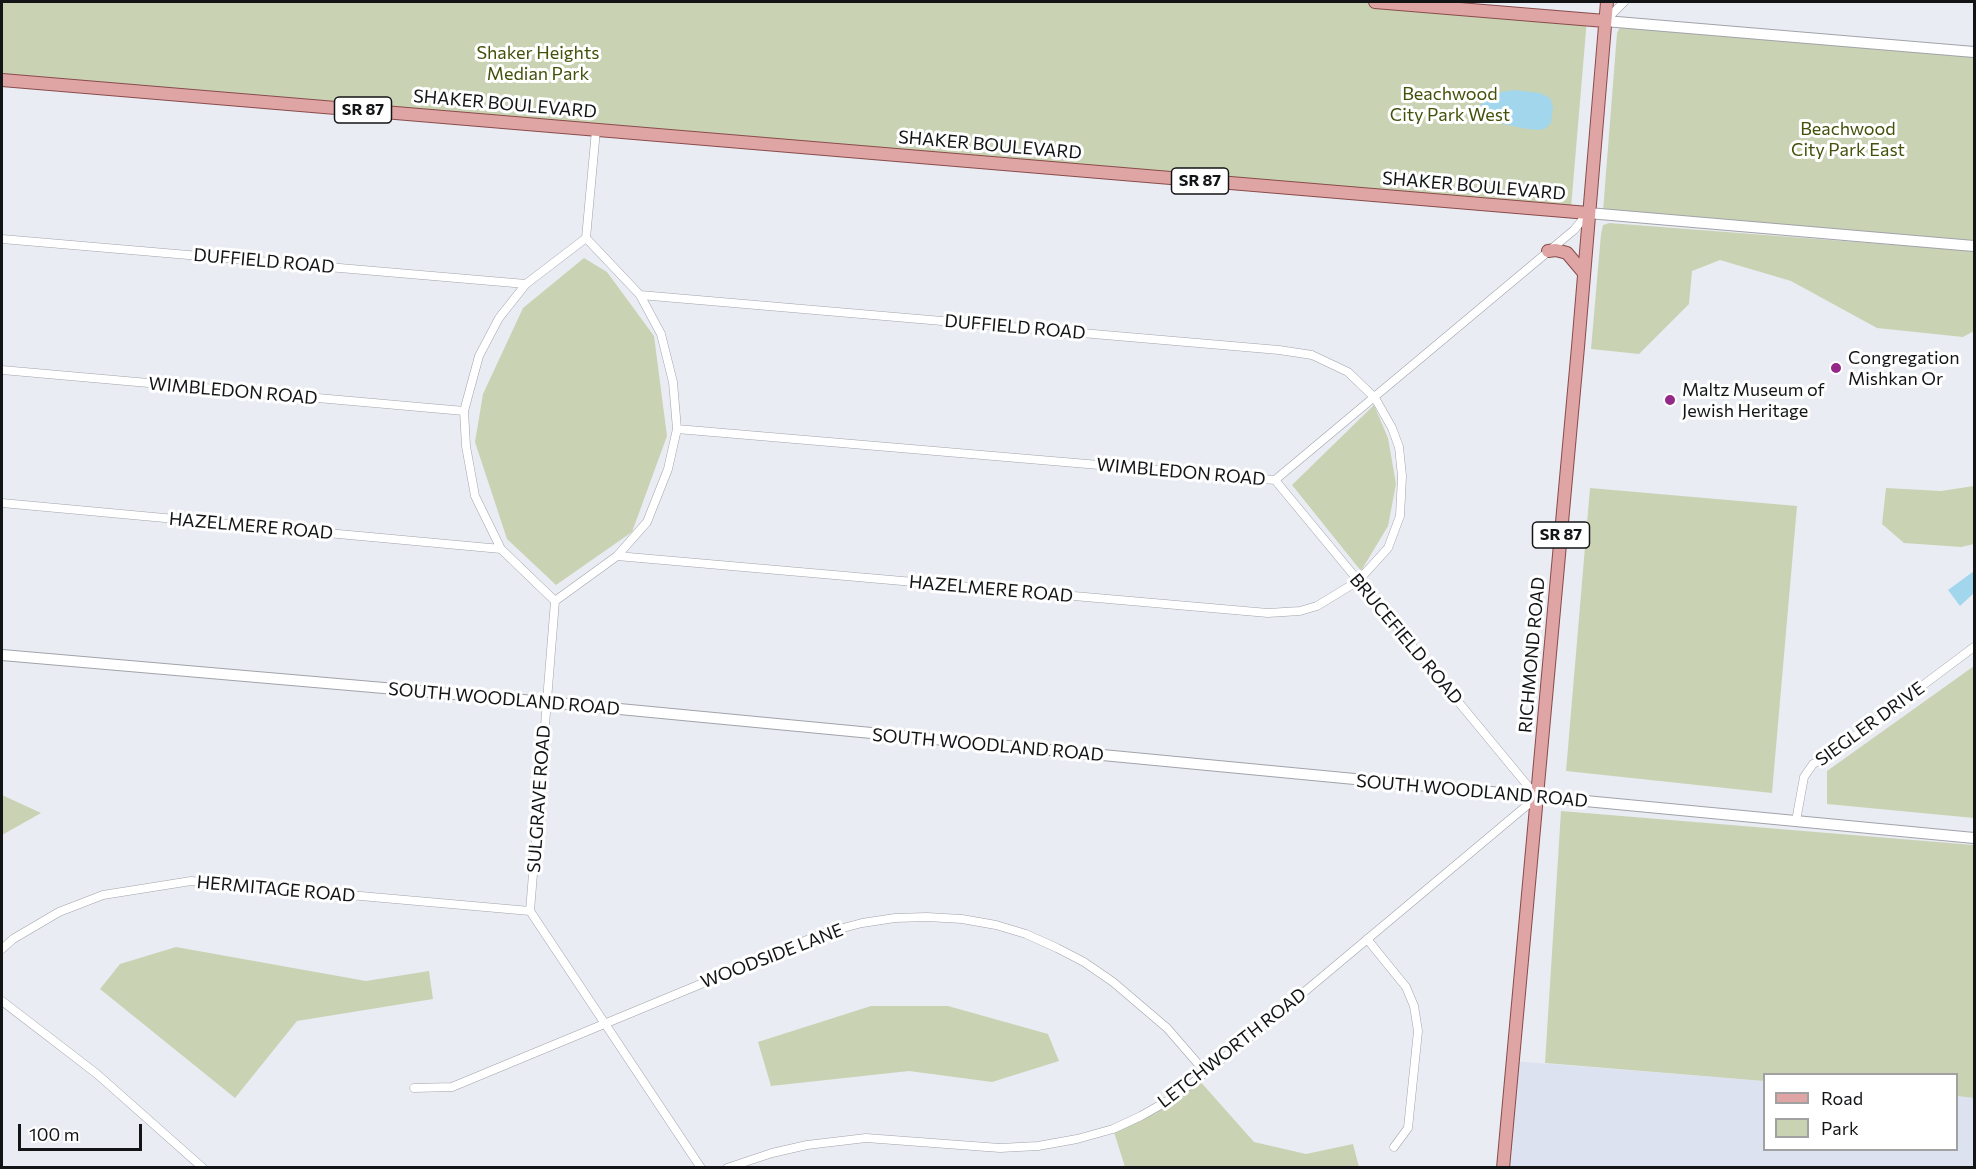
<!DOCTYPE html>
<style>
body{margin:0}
#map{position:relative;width:1976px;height:1169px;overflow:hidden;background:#eaecf3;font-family:Commissioner,sans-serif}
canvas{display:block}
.frame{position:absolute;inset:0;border:3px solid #131416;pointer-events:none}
.legend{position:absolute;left:1763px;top:1073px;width:195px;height:78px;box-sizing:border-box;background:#fff;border:2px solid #a1a1a2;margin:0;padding:8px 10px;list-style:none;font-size:18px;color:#131416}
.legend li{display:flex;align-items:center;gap:12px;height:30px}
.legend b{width:30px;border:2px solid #a1a1a2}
.scale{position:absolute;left:18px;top:1124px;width:124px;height:27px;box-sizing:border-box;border:3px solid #131416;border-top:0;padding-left:8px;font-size:18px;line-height:21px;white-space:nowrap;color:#131416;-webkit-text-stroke:4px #fff;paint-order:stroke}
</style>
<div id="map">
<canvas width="1976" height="1169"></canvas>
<div class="frame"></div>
<ul class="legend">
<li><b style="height:8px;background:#dfa5a4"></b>Road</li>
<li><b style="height:16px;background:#c9d3b3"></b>Park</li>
</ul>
<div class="scale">100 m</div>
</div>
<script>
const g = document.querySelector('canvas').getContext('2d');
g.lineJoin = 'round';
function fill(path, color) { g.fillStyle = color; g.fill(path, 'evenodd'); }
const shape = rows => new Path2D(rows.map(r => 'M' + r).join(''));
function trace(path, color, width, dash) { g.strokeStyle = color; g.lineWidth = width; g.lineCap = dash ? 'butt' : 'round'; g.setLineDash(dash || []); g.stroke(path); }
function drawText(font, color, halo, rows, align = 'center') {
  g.font = font + ' Commissioner,sans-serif'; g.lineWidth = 6; g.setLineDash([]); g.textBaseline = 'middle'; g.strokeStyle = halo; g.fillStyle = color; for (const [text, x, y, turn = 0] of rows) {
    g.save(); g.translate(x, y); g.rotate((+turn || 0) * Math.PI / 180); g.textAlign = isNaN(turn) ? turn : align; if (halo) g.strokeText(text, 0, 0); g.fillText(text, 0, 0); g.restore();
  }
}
fill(shape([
 [1513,1061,1764,1081,1764,1150,1956,1150,1957,1096,1974,1098,1974,1167,1503,1168]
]), '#dde2f0');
fill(shape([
 [2,2,1375,2,1587,19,1571,208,2,80],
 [1620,27,1974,57,1974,243,1603,211,1617,33],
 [1609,223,1974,251,1974,331,1963,337,1877,328,1791,281,1720,260,1692,271,1689,304,1639,354,1591,349,1601,234,1603,225],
 [584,258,607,272,654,336,667,436,632,532,556,585,507,539,475,442,483,394,523,308],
 [1374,405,1388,438,1396,484,1388,526,1361,571,1292,485],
 [1974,486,1974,544,1961,547,1904,543,1882,524,1886,488,1941,491],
 [1590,488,1797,506,1772,793,1566,771],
 [1974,666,1974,818,1827,804,1827,771],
 [2,795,41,813,2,835],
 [1561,811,1974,845,1974,1098,1957,1096,1956,1074,1764,1074,1764,1081,1545,1063],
 [176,947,366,981,429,971,433,999,297,1021,235,1098,100,989,120,964],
 [871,1006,948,1006,1048,1034,1059,1061,992,1082,909,1071,771,1086,758,1042],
 [1198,1079,1254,1142,1306,1154,1353,1144,1359,1167,1125,1167,1113,1129]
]), '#c9d3b3');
fill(shape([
 [1514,90,1540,93,1550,98,1553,107,1551,123,1547,127,1541,130,1527,129,1503,124,1480,113,1479,107,1486,99,1501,92],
 [1974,571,1974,593,1960,606,1948,590]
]), '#a2d6ed');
const street = shape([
 [1606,20,1624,2],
 [2,239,526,284],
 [2,370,464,411],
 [677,429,1275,480,1574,230,1587,214],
 [2,503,501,549],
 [617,556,1268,613,1300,611,1317,606,1358,581,1388,548,1400,516,1402,476,1399,447,1392,428,1375,398,1348,372,1312,355,1279,350,640,295],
 [555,601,530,911,701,1168],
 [555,601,617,556,647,522,668,469,677,429,673,382,661,334,640,295,586,238,596,130],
 [555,601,501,549,475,496,466,446,464,411,479,356,499,318,526,284,586,238],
 [1796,821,1804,777,1813,764,1827,757,1974,647],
 [1367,939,1406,987,1414,1006,1418,1031,1408,1128,1394,1147],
 [2,949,13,939,59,912,103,895,191,881,530,911],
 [2,1001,97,1074,203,1168],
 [414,1088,452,1087,824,933,862,923,895,918,927,917,962,919,996,925,1026,934,1057,948,1084,962,1113,982,1167,1028,1206,1073],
 [727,1168,772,1153,807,1145,866,1138,1000,1148,1038,1146,1077,1139,1113,1129,1141,1116,1176,1096,1266,1024,1537,797,1275,480]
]);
const secondary = shape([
 [1605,21,1974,52],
 [1588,213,1974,246],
 [2,655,546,702,1974,838]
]);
const primary = shape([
 [1375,2,1605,21],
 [2,80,1588,213],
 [1548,251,1556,250,1567,253,1583,272],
 [1503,1168,1578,347,1607,2]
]);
trace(street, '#a1a3aa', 9);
trace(secondary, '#a1a3aa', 12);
trace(primary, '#894b4b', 14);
trace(street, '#fff', 8);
trace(secondary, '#fff', 10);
trace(primary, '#dfa5a4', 12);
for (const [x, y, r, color] of [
 [1836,368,6,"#942788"],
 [1670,400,6,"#942788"]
]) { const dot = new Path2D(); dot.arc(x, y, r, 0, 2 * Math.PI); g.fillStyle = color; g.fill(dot); trace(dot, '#fff', 2); }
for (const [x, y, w] of [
 [363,110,57],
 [1200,181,57],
 [1561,535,57]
]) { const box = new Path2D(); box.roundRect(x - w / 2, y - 13, w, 26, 4.5); g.fillStyle = '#fff'; g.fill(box); trace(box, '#131416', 1.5); }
drawText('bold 16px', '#131416', null, [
 ["SR 87",363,110],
 ["SR 87",1200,181],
 ["SR 87",1561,535]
]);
drawText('18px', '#43510a', '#fff', [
 ["Shaker Heights",538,53],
 ["Median Park",538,74],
 ["Beachwood",1450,94],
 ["City Park West",1450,115],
 ["Beachwood",1848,129],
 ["City Park East",1848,150]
]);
drawText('18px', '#131416', '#fff', [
 ["SHAKER BOULEVARD",505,104,5],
 ["SHAKER BOULEVARD",990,145,5],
 ["SHAKER BOULEVARD",1474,186,5],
 ["DUFFIELD ROAD",264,261,5],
 ["DUFFIELD ROAD",1015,327,5],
 ["WIMBLEDON ROAD",233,391,5],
 ["WIMBLEDON ROAD",1181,472,5],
 ["HAZELMERE ROAD",251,526,5],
 ["HAZELMERE ROAD",991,589,5],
 ["BRUCEFIELD ROAD",1406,639,50],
 ["RICHMOND ROAD",1532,655,-85],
 ["SOUTH WOODLAND ROAD",504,699,5],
 ["SIEGLER DRIVE",1870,724,-36],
 ["SOUTH WOODLAND ROAD",988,745,5],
 ["SOUTH WOODLAND ROAD",1472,791,5],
 ["SULGRAVE ROAD",539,799,-86],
 ["HERMITAGE ROAD",276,889,5],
 ["WOODSIDE LANE",772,956,-21],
 ["LETCHWORTH ROAD",1232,1048,-38]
]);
drawText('18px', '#131416', '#fff', [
 ["Congregation",1848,358],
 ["Mishkan Or",1848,379],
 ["Maltz Museum of",1682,390],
 ["Jewish Heritage",1682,411]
], 'left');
</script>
